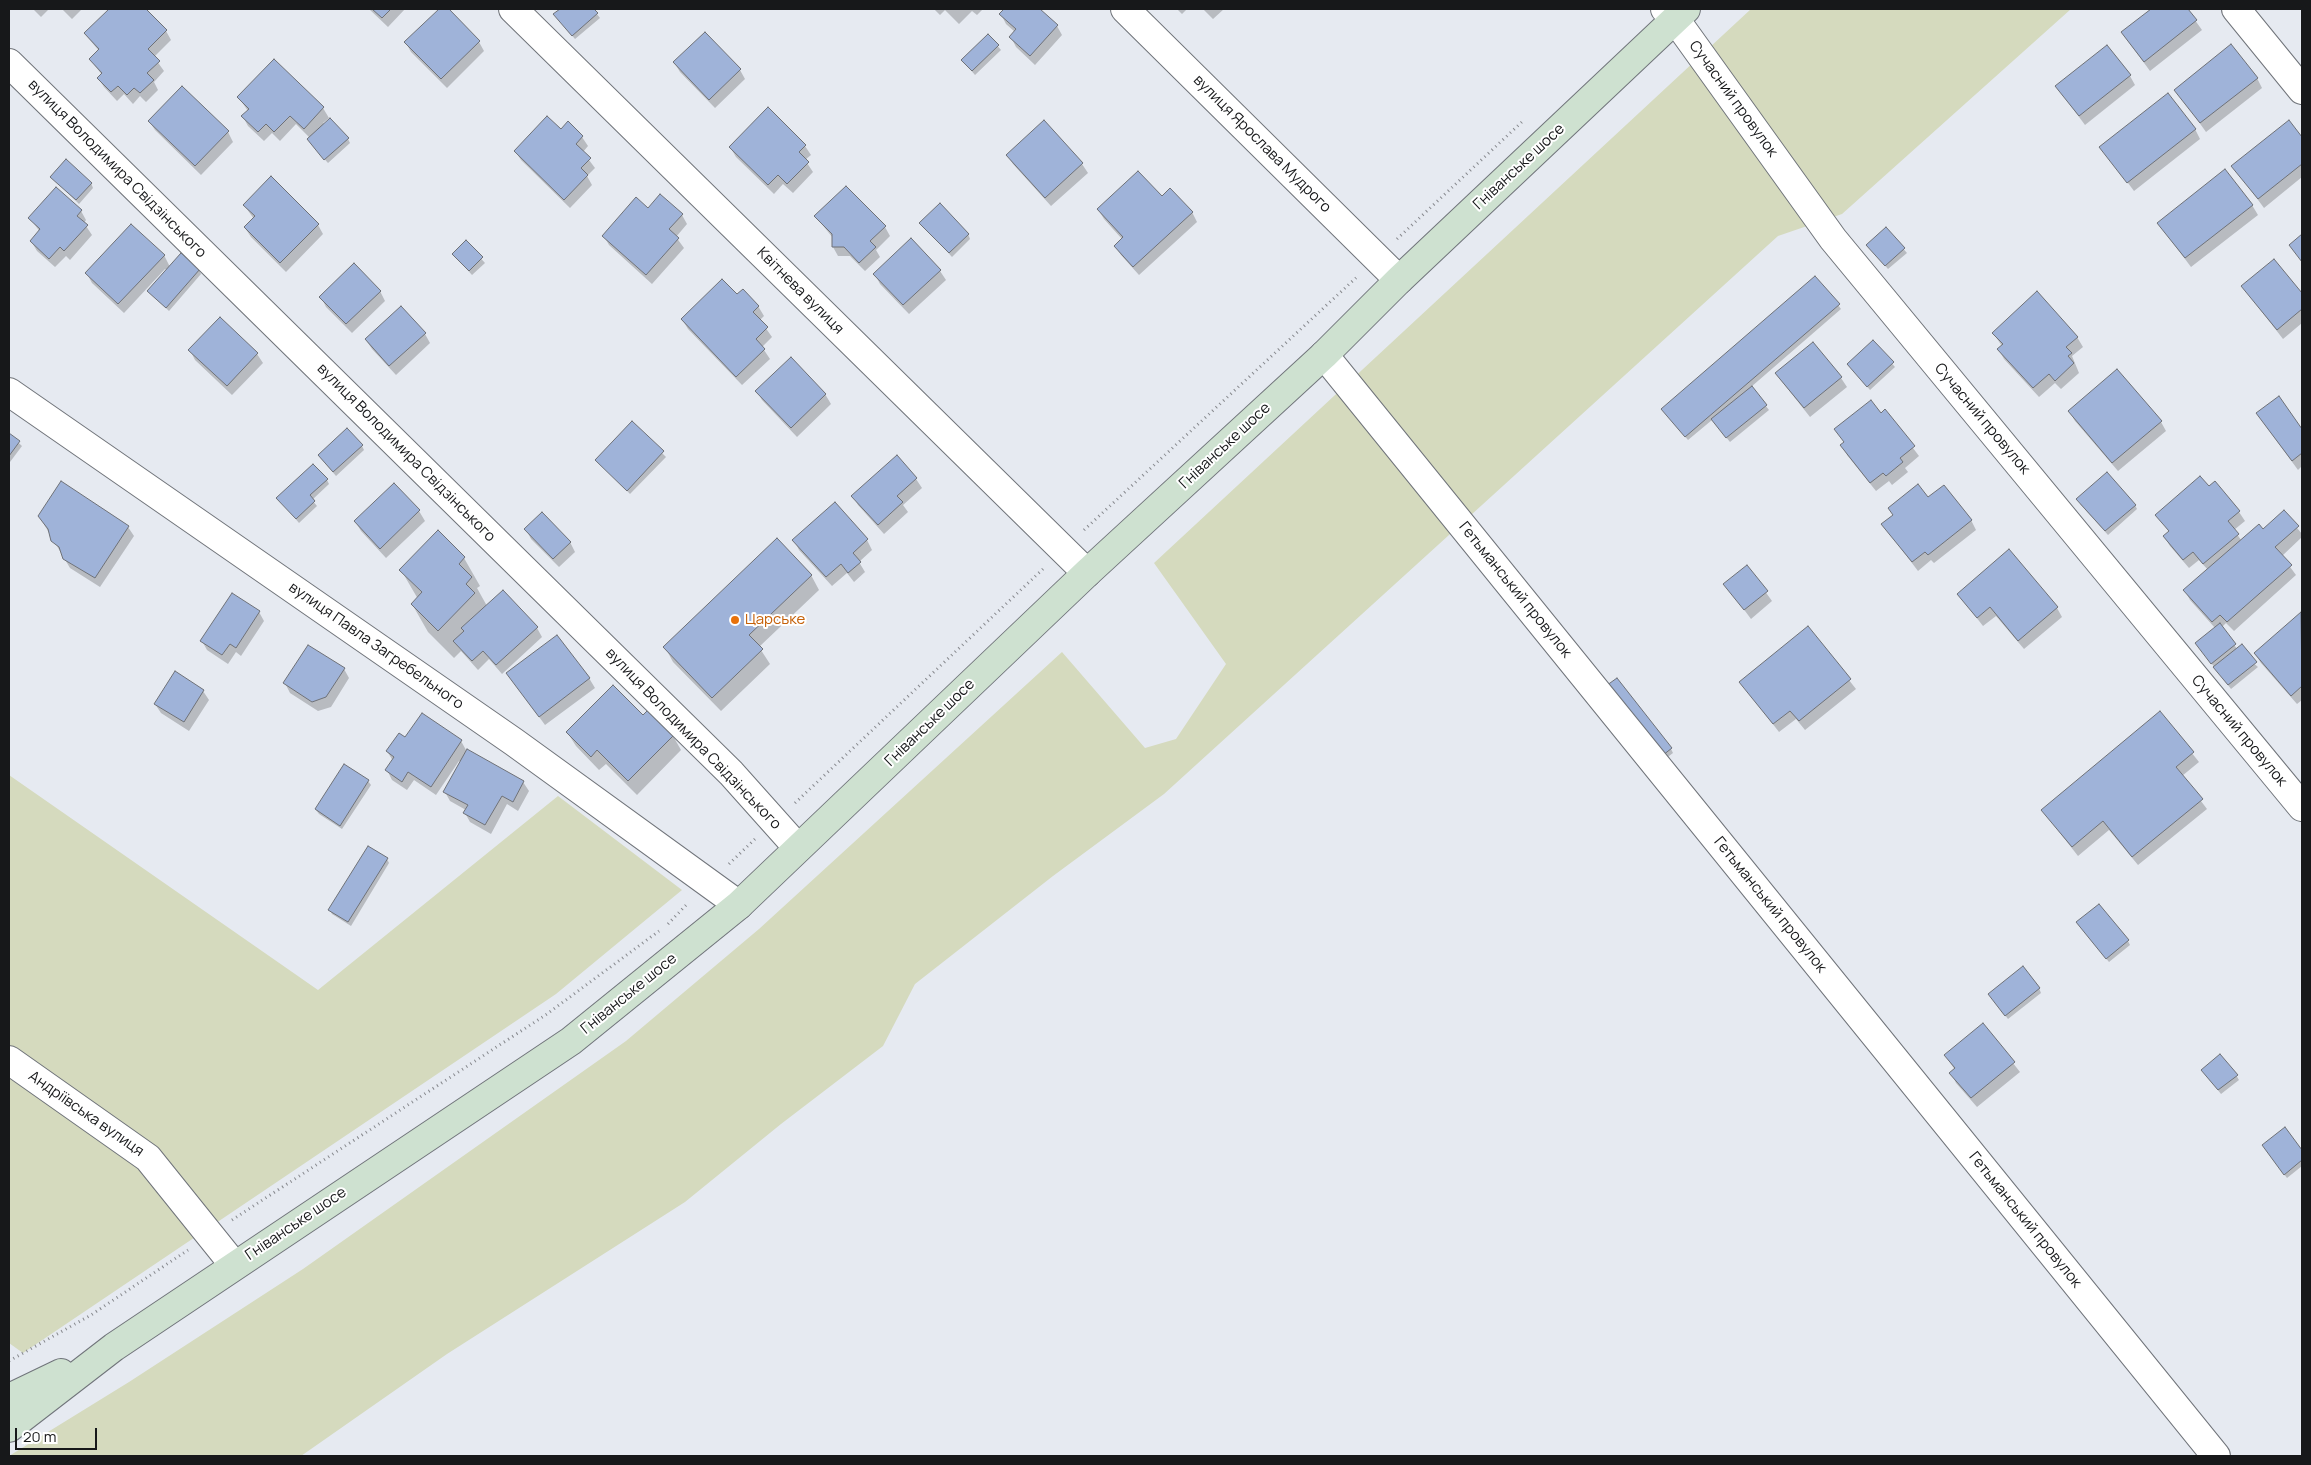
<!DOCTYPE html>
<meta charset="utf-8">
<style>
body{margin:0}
#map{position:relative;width:2311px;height:1465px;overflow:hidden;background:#e6eaf1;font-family:Manrope,sans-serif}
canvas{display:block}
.frame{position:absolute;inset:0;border:10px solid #17181a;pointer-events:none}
.scale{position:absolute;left:15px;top:1428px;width:82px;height:22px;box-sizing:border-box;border:2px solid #17181a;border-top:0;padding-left:6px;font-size:15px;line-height:18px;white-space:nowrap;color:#17181a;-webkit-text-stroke:4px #fff;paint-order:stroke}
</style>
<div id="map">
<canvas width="2311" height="1465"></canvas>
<div class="frame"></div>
<div class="scale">20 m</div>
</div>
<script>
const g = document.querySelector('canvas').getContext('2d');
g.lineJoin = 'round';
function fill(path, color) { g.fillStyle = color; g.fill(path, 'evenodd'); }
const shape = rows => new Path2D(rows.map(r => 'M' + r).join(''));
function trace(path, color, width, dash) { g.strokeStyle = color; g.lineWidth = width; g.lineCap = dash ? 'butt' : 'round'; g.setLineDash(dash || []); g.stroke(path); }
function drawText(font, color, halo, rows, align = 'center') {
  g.font = font + ' Manrope,sans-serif'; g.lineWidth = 4; g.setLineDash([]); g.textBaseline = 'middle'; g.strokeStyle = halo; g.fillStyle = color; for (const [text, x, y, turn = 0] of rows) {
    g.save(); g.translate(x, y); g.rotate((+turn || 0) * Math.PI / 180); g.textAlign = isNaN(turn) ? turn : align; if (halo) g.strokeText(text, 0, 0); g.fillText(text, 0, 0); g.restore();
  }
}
fill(shape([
 [1751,9,2071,9,1842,214,1778,236,1164,794,1053,876,915,984,883,1046,781,1124,685,1202,447,1354,301,1456,9,1456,129,1382,303,1269,626,1041,759,929,1062,652,1145,748,1176,739,1226,664,1154,563],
 [9,775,318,990,558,796,682,890,556,994,23,1353,9,1343]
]), '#d5dabe');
fill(shape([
 [33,9,49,9,41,17],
 [62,9,82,9,72,19],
 [111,9,144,9,166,31,171,40,154,57,164,71,154,82,158,90,146,102,140,96,133,104,124,94,117,101,104,87,98,78,102,75,90,59,99,51,85,34],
 [369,9,405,9,388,27],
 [441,9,447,9,479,42,484,51,447,88,411,52,406,43],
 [561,9,593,9,600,18,575,39,555,15],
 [934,9,983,9,977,15,972,11,959,24,945,10,940,15],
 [1006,9,1038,9,1057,26,1062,35,1035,65,1016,47,1011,37,1015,32,1006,24,1001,14],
 [1177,9,1187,9,1182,14],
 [1203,9,1224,9,1213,19],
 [2153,9,2187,9,2202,30,2150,71,2122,33],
 [988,35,1001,50,975,75,962,60],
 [274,61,323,108,329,118,323,123,348,139,350,143,328,163,311,144,308,139,310,138,296,124,280,141,272,133,264,141,248,126,243,117,248,111,239,98],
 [674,62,740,70,745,79,715,108,680,72],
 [2130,76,2135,85,2085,125,2056,86],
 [2257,78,2262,88,2206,132,2176,90],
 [149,121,228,132,233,142,201,175,155,130],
 [1044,122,1082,164,1088,173,1051,206,1013,164,1007,155],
 [2289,122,2302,139,2302,177,2264,208,2233,166],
 [568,123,582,137,588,146,583,152,595,168,587,176,592,185,570,208,521,160,515,151,561,131],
 [2195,129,2200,139,2134,191,2101,147],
 [805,146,811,155,805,160,813,172,793,193,783,184,774,194,736,157,730,147],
 [52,177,91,183,93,188,79,204],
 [1162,198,1192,212,1197,222,1139,275,1121,255,1115,246,1122,239,1104,219,1098,209],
 [244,205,318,225,323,234,286,272,251,237,245,228,254,219],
 [2252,205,2258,215,2191,267,2158,223],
 [648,210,682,215,687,224,676,237,684,248,652,284,609,245,604,236],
 [81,211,86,220,84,223,92,235,70,260,66,256,55,267,37,251,31,241,40,232,30,218],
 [816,217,885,227,890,236,876,250,880,257,865,271,850,256,838,256,833,247,833,238],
 [921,223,968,234,970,239,952,257],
 [1886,229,1907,253,1888,269,1871,249],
 [466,242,485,263,472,275,453,254],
 [164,255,170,267,199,270,201,274,169,311,148,291,167,270,165,269,124,313,92,283,87,274],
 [2274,260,2302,295,2302,323,2283,339,2242,286],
 [940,271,946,280,909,314,880,284,875,274],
 [380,291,385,301,352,333,326,307,321,297],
 [737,296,758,306,764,316,760,320,772,337,762,347,770,359,742,385,688,329,682,319],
 [1838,305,1841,309,1751,387,1769,410,1730,442,1712,420,1688,440,1665,413],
 [220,319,257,354,263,363,232,395,195,360,190,350],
 [1993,333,2077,337,2083,347,2072,356,2079,373,2061,389,2055,383,2039,397,2004,359,1999,350,2002,346],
 [425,334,430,343,396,375,372,349,366,340],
 [1873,342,1895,367,1870,390,1848,364],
 [1776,374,1841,378,1847,387,1810,417],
 [757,391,825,394,831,404,797,437,762,400],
 [2278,398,2302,431,2302,466,2298,470,2263,422],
 [1885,411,1919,456,1905,468,1908,472,1892,485,1889,481,1876,491,1847,455,1842,446,1845,443,1836,429,1881,414],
 [2069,411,2161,422,2166,431,2118,471,2075,421],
 [632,423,666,457,630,494,597,460],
 [9,434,22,446,10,462,9,461],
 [362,446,364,450,336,476,319,456],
 [916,479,922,488,903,505,908,512,884,534,858,505,853,496],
 [327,480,329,484,312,500,317,506,299,523,278,498],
 [394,485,419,511,425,521,386,558,361,531,355,521],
 [2208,488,2239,512,2245,521,2234,530,2241,540,2263,531,2284,512,2302,534,2302,537,2282,556,2296,575,2234,631,2226,623,2222,627,2237,649,2258,667,2231,689,2199,647,2215,628,2190,600,2185,591,2208,570,2199,560,2189,568,2170,546,2164,536,2169,532,2157,515],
 [1928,499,1971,520,1976,530,1934,563,1931,560,1918,571,1883,525],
 [835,504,867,540,872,550,859,562,865,572,854,582,847,573,832,586,799,550,794,540],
 [2080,504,2135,505,2137,509,2108,535],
 [39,516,128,527,134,536,100,587,70,568],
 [526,529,570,542,575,552,559,567,531,539],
 [464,558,480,586,477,588,487,606,537,628,542,637,502,674,489,659,478,670,461,651,454,658,428,632,412,604,418,599,401,570],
 [1747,566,1772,601,1751,619,1725,584],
 [811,575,819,590,759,647,770,664,721,711,673,662,665,647],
 [1958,594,2057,608,2062,617,2024,649,1996,616,1983,626],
 [259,612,264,621,241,656,236,652,228,664,207,650,202,641],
 [2301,614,2302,700,2297,704,2261,663,2255,654],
 [1808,628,1856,689,1805,730,1796,719,1779,732,1740,682],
 [344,669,349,678,331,707,318,711,290,693,285,683],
 [508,674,589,678,595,688,545,725],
 [203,691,209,700,189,731,161,713,155,704],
 [1607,693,1671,749,1673,753,1661,762],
 [2160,713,2199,762,2182,776,2207,809,2138,865,2109,830,2078,856,2042,810],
 [643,717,673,736,681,750,637,795,606,764,599,770,576,746,567,732],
 [406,739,461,741,466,750,523,782,529,791,518,811,507,804,491,834,470,822,465,813,466,810,450,801,445,792,461,762,459,761,436,795,414,780,407,790,392,780,387,770,393,761,387,751],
 [368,781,371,785,342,829,319,814,316,810],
 [387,859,389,863,351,926,332,914,330,910],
 [2077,923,2128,941,2130,945,2109,962],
 [2039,988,2041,993,2008,1019,1992,998],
 [1983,1025,2020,1072,1977,1107,1956,1083,1951,1073,1955,1070,1945,1055],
 [2205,1074,2236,1075,2239,1080,2221,1094],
 [2285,1129,2302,1152,2302,1166,2287,1178,2266,1150]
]), '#0003');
const building = shape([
 [109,9,146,9,167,30,148,49,160,61,147,73,154,80,140,93,134,88,127,95,118,86,111,92,97,78,102,73,89,59,99,49,84,33,109,9],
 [372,9,391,9,382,18,372,9],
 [439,9,449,9,480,41,441,79,404,42,439,9],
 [560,9,594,9,598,13,572,36,553,14,560,9],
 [1004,9,1040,9,1058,25,1030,56,1009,37,1016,29,999,14,1004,9],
 [2151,9,2188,9,2197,20,2144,62,2121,32,2151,9],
 [705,32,741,69,709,100,673,62,705,32],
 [988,34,999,45,972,71,961,60,988,34],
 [2231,44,2258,78,2200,123,2174,90,2231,44],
 [2107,45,2131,75,2079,116,2055,86,2107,45],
 [274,59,324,107,304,129,290,116,274,132,266,124,258,132,241,116,249,109,237,97,274,59],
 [182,86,229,131,195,166,148,121,182,86],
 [2168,93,2196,129,2127,183,2099,147,2168,93],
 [768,107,806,145,799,152,809,162,787,184,778,175,768,185,729,147,768,107],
 [547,116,561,129,568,121,583,136,576,144,591,158,581,168,588,175,564,200,514,151,547,116],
 [330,118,349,138,324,160,307,139,330,118],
 [1044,120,1083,163,1045,198,1006,155,1044,120],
 [2289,120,2302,137,2302,164,2258,199,2231,166,2289,120],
 [66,159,92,183,76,200,50,177,66,159],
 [2225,169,2253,205,2185,258,2157,223,2225,169],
 [1138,171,1162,196,1170,188,1193,212,1133,267,1114,246,1123,237,1097,209,1138,171],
 [271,176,319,224,280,263,244,227,255,216,243,205,271,176],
 [846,186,886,226,870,241,876,247,859,263,844,247,832,247,832,234,814,216,846,186],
 [56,187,82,210,77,216,88,225,64,251,60,247,49,259,30,241,40,229,28,218,56,187],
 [660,194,683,214,669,229,679,238,646,275,602,236,636,197,648,208,660,194],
 [940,203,969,234,949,253,919,223,940,203],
 [131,224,165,255,118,304,85,273,131,224],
 [1886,227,1905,248,1885,266,1866,245,1886,227],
 [2302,234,2302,262,2289,245,2302,234],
 [911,238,941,270,903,305,873,274,911,238],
 [466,240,483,257,469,271,452,254,466,240],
 [181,253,200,269,166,308,147,291,181,253],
 [2274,259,2302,293,2302,309,2277,330,2241,286,2274,259],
 [354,263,381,291,346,324,319,297,354,263],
 [1815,276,1840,304,1685,437,1661,409,1815,276],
 [722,279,737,294,743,289,759,306,753,312,768,327,756,339,765,349,736,377,681,319,722,279],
 [2037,291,2078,337,2066,347,2072,353,2068,356,2074,363,2055,381,2049,374,2033,388,1997,349,2003,344,1992,333,2037,291],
 [401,306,426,333,389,366,365,339,401,306],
 [220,317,258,353,227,386,188,350,220,317],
 [1873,340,1894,362,1867,387,1847,364,1873,340],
 [1813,342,1842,377,1804,408,1775,373,1813,342],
 [791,357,826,394,791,428,755,391,791,357],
 [2117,369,2162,421,2112,463,2068,411,2117,369],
 [1752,386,1767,405,1726,438,1711,419,1752,386],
 [2279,396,2302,429,2302,453,2292,461,2256,413,2279,396],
 [1871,400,1881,413,1885,409,1915,446,1900,458,1903,462,1886,476,1883,473,1870,483,1840,445,1844,442,1834,429,1871,400],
 [632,421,664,451,627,491,595,460,632,421],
 [347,428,363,445,333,472,318,455,347,428],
 [9,433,20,441,9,456,9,433],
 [897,455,917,478,897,496,903,502,878,525,851,496,897,455],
 [313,464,328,479,310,495,315,501,296,519,276,498,313,464],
 [2107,472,2136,505,2105,531,2076,499,2107,472],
 [2200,476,2209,486,2215,481,2240,511,2228,521,2239,534,2203,564,2193,552,2183,560,2163,536,2169,531,2155,515,2200,476],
 [61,481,129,526,95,578,63,559,59,547,51,541,48,529,38,516,61,481],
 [394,483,420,510,380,549,354,521,394,483],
 [1918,484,1928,497,1944,485,1972,520,1928,555,1925,552,1912,562,1881,524,1893,515,1888,508,1918,484],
 [835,502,868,539,853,553,861,562,848,573,841,564,826,577,792,540,835,502],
 [2284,510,2299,526,2275,547,2292,565,2227,622,2220,615,2212,622,2183,590,2259,524,2263,529,2284,510],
 [542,512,571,542,553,559,524,529,542,512],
 [438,530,465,557,459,564,472,577,466,584,475,593,438,631,411,604,422,592,399,570,438,530],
 [777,538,812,575,749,635,763,649,712,698,663,647,777,538],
 [2009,549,2058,607,2018,641,1990,607,1977,618,1957,594,2009,549],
 [1747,565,1768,591,1744,610,1723,584,1747,565],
 [503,590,538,627,496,665,483,651,472,661,453,641,464,631,461,628,503,590],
 [232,593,260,611,236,648,230,644,222,655,200,641,232,593],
 [2301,612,2302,686,2291,696,2254,653,2301,612],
 [2220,623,2236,644,2211,664,2195,643,2220,623],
 [1808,626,1851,679,1799,721,1790,711,1773,724,1739,682,1808,626],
 [557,635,590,678,539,717,506,673,557,635],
 [2242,644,2257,662,2228,685,2213,667,2242,644],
 [308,645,345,668,326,697,312,702,283,683,308,645],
 [175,671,204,690,184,722,154,704,175,671],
 [1617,678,1672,748,1658,759,1603,688,1617,678],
 [613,685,643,715,649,709,674,735,628,781,597,750,591,757,566,732,613,685],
 [2160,711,2194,752,2176,767,2203,799,2132,857,2103,821,2072,847,2041,810,2160,711],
 [422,713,462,740,431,787,408,772,402,782,385,770,394,757,386,751,399,733,405,737,422,713],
 [467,749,524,781,513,802,502,796,485,825,463,813,468,805,443,792,467,749],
 [344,764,369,780,340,826,315,809,344,764],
 [368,846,388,858,348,922,328,910,368,846],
 [2099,904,2129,940,2106,959,2076,922,2099,904],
 [2023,966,2040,988,2005,1016,1988,994,2023,966],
 [1983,1023,2015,1062,1971,1098,1949,1073,1955,1068,1944,1055,1983,1023],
 [2220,1054,2238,1075,2218,1090,2201,1070,2220,1054],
 [2285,1127,2302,1150,2302,1160,2284,1175,2262,1145,2285,1127]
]);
fill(building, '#9fb3d9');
trace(building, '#6e7177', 1);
const street = shape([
 [513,9,1087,573],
 [1125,9,1399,280],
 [1665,9,1675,19,1833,239,2302,807],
 [2236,9,2302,90],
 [9,63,731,773,798,848],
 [1324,355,2216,1456],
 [9,392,514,742,739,905],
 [9,1060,148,1158,234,1265]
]);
const secondary = shape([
 [9,1398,61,1373],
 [9,1428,114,1347,571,1041,739,905,1087,573,1324,355,1399,280,1686,9]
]);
trace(street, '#70747a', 30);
trace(secondary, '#70747a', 30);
trace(shape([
 [1397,239,1524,120],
 [1084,530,1358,276],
 [795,803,1043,569],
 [729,864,755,839],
 [668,924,688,903],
 [232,1220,547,1014,659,931],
 [9,1361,91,1315,188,1250]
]), '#87898e', 3, [1, 4]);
trace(street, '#fff', 28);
trace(secondary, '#cee1d0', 28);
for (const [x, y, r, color] of [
 [735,620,5,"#e8710a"]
]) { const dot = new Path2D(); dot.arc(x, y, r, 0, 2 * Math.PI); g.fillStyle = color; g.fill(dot); trace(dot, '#fff', 2); }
drawText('15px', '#17181a', '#fff', [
 ["Сучасний провулок",1733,99,54],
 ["вулиця Ярослава Мудрого",1262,144,45],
 ["Гніванське шосе",1519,167,-43],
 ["вулиця Володимира Свідзінського",117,169,45],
 ["Квітнева вулиця",800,291,45],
 ["Сучасний провулок",1982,419,50],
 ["Гніванське шосе",1225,446,-43],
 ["вулиця Володимира Свідзінського",406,453,45],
 ["Гетьманський провулок",1515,590,51],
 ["вулиця Павла Загребельного",376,646,35],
 ["Гніванське шосе",930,723,-44],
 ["Сучасний провулок",2239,731,50],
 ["вулиця Володимира Свідзінського",693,739,46],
 ["Гетьманський провулок",1770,905,51],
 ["Гніванське шосе",629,994,-39],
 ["Андріївська вулиця",86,1114,35],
 ["Гетьманський провулок",2025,1220,51],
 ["Гніванське шосе",296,1224,-34]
]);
drawText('15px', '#c56008', '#fff', [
 ["Царське",745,620]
], 'left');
</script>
